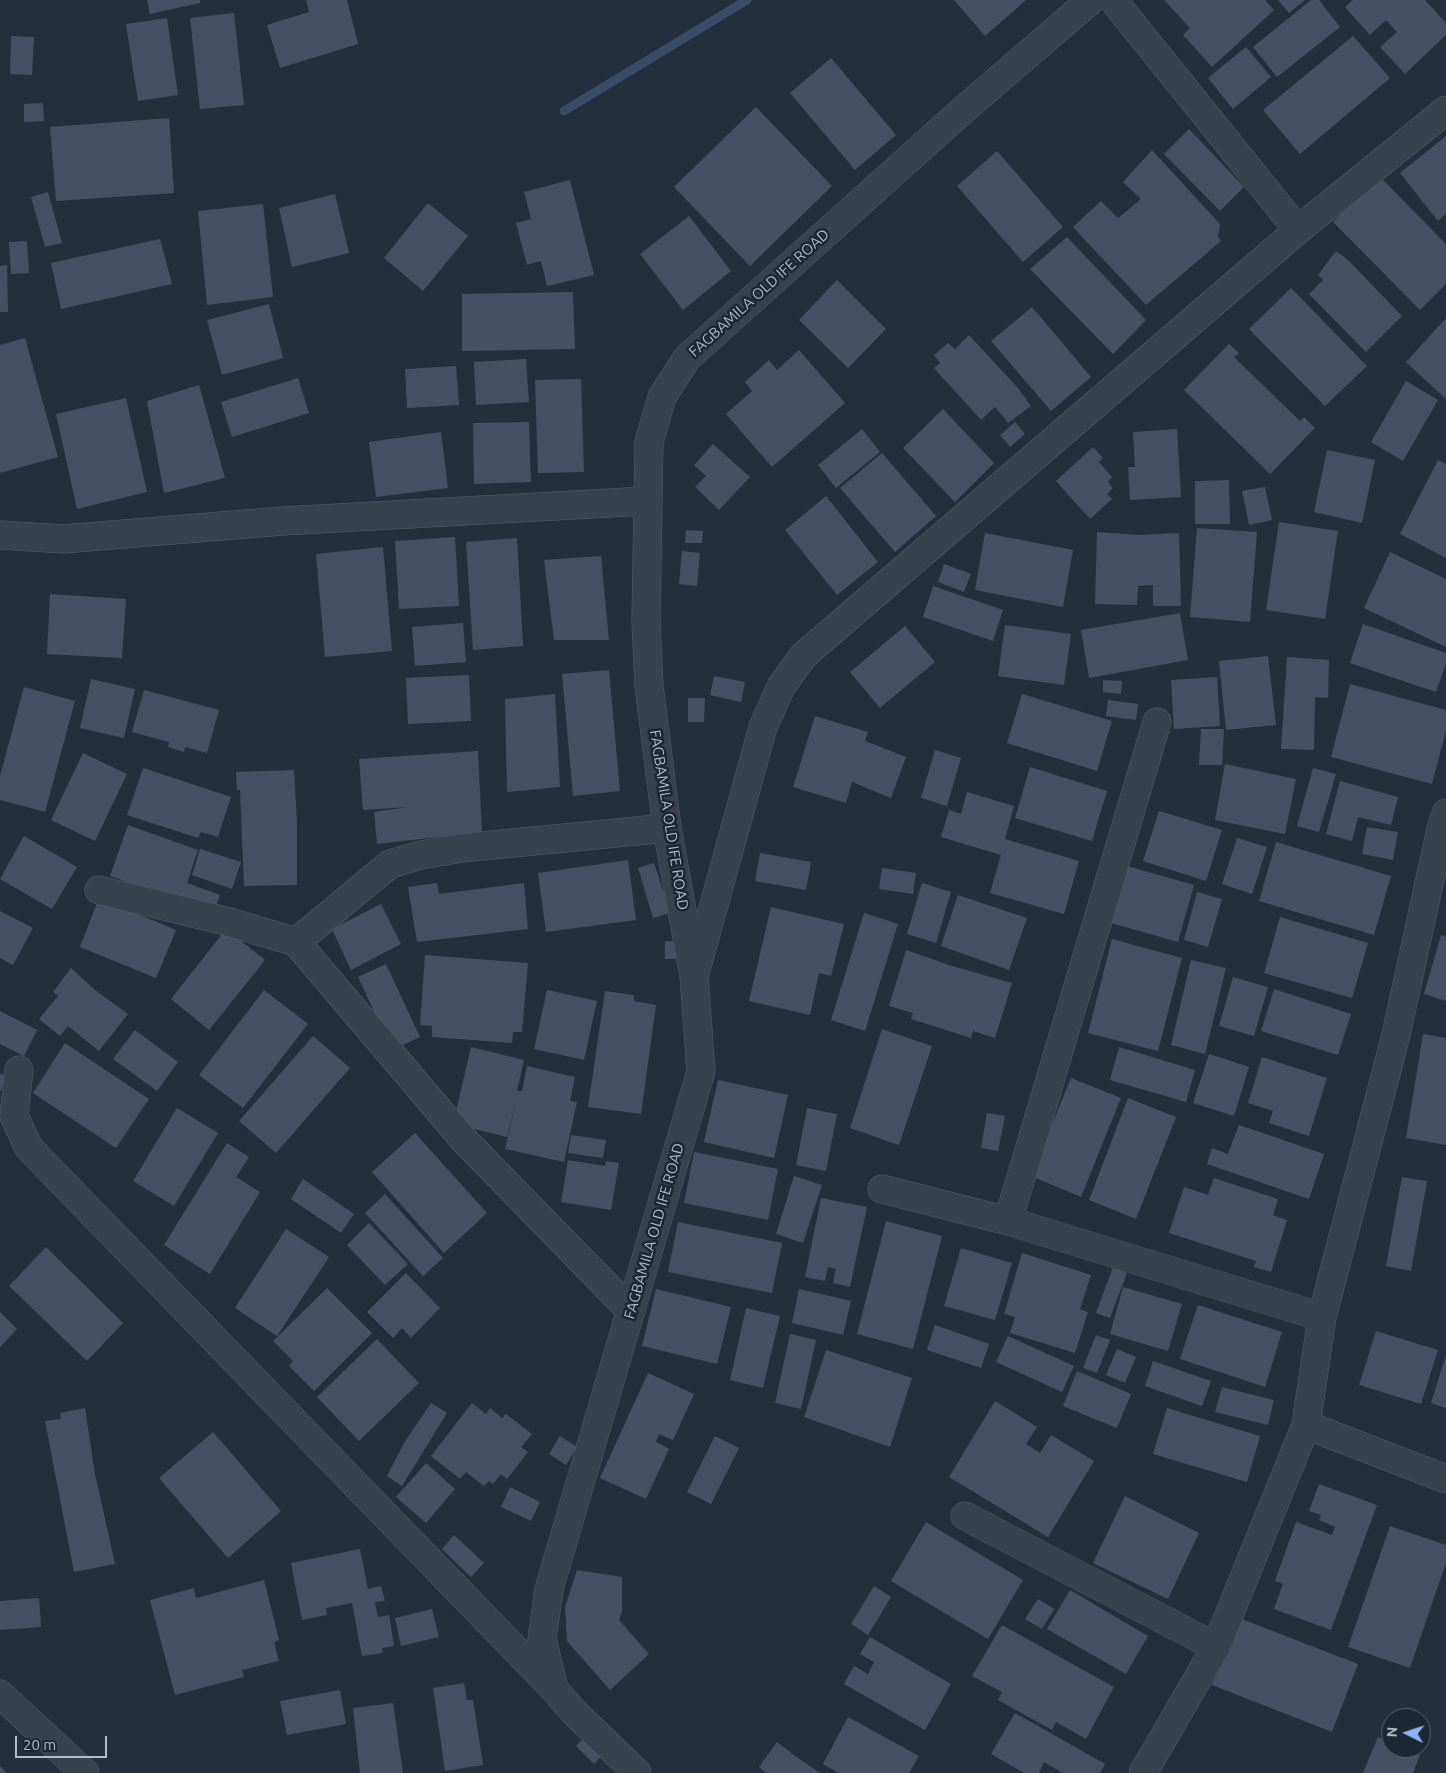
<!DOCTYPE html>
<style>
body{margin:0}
#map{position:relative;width:1446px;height:1773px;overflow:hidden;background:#242f3e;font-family:Ubuntu,sans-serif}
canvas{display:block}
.north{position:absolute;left:1381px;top:1708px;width:50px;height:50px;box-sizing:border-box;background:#1d2633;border:1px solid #59626f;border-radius:50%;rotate:274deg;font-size:14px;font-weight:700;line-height:20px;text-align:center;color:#b4bcc9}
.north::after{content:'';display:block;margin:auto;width:18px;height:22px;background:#8ab4f8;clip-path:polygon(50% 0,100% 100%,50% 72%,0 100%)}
.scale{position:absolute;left:15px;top:1736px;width:92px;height:22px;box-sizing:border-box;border:2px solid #b4bcc9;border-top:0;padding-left:6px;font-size:15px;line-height:18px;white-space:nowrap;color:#b4bcc9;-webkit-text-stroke:4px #1d2633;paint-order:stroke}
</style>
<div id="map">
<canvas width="1446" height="1773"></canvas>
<div class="north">N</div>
<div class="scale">20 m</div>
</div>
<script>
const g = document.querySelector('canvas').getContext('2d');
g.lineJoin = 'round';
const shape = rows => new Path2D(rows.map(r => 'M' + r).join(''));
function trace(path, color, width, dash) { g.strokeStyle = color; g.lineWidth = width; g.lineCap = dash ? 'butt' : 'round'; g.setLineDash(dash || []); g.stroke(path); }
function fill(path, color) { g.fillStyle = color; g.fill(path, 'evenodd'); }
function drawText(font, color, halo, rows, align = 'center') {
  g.font = font + ' Ubuntu,sans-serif'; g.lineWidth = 5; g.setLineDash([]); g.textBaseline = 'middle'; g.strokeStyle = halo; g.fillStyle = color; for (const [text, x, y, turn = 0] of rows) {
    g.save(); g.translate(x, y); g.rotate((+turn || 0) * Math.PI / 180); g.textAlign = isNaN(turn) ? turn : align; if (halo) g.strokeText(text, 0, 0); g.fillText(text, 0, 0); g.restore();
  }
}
trace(shape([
 [564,111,747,0]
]), '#394c67', 9);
fill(shape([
 [147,0,200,0,200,3,150,14],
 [306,0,347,0,358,44,280,68,267,25,309,12],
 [954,0,1026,0,985,36],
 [1164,0,1265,0,1274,10,1212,67,1183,35,1190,28],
 [1278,0,1305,0,1289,13],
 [1311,0,1319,0,1340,27,1277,77,1253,47],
 [1353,0,1425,0,1446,23,1446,35,1405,74,1380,47,1397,32,1386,20,1370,35,1345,7],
 [234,13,244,105,200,109,190,18],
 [167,18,178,95,138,101,126,24],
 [11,36,34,37,32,75,10,74],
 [1353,36,1390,78,1300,154,1263,110],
 [1246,47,1271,77,1233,109,1208,78],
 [831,58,896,135,855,170,790,93],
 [43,103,44,121,24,122,24,104],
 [756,107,832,186,750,266,674,187],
 [169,118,174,193,56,201,50,127],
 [1189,129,1244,187,1220,211,1164,154],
 [1446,136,1446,214,1438,221,1400,173],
 [1152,150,1220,224,1218,237,1221,241,1146,305,1073,227,1101,201,1118,218,1141,199,1123,182],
 [997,151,1063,227,1023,262,957,186],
 [1379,176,1446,244,1446,284,1420,310,1333,222],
 [570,180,594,275,547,286,541,261,527,265,516,223,531,219,524,192],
 [48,192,62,243,45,247,31,197],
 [335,194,349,253,292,267,279,208],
 [428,203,468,236,423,291,384,258],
 [263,204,273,297,207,305,198,211],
 [689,216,731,271,683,310,640,254],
 [1067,237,1146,320,1113,354,1030,269],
 [160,239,172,284,61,309,51,263],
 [27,241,29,273,11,274,9,242],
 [1336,251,1348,260,1402,316,1366,352,1309,294,1323,280,1318,275],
 [7,265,8,312,0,312,0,266],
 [837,280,886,329,848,368,799,320],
 [1291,288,1367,366,1325,406,1249,329],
 [573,292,575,349,462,351,462,294],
 [269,304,283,358,222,375,207,320],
 [1032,307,1091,377,1051,411,991,341],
 [1446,318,1446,399,1406,362],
 [969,335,1017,387,1031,406,1008,423,995,407,981,420,934,368,940,363,934,355,948,343,955,349],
 [25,338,58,457,0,473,0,345],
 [1229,344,1239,353,1234,357,1300,421,1304,417,1315,428,1270,474,1184,390],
 [799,350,845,403,772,467,726,414,752,391,745,382,769,360,777,370],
 [526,359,529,402,476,405,474,362],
 [456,366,459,405,407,408,405,369],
 [298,378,309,413,232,437,221,402],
 [581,379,584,472,538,473,535,380],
 [1406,381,1438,400,1403,461,1371,442],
 [199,385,225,478,164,493,147,401],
 [126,398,147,492,77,509,56,414],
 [943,409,994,463,955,502,903,448],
 [529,422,531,482,474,484,473,423],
 [1015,422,1025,434,1010,447,1000,435],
 [862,429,880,452,836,488,818,465],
 [1177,429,1181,497,1130,500,1128,467,1135,467,1133,432],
 [441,432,448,488,376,497,369,442],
 [713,444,750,477,719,510,695,487,706,476,694,465],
 [1093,447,1103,458,1099,462,1112,477,1108,482,1113,488,1107,494,1112,499,1090,519,1056,481],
 [1327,450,1375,460,1362,523,1314,512],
 [882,453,936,516,895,552,840,488],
 [1438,460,1446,464,1446,558,1400,534],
 [1229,480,1230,524,1195,524,1195,481],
 [1265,487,1272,520,1249,525,1242,491],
 [826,496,878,562,837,595,785,530],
 [1279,522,1338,531,1325,619,1266,610],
 [1197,528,1257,532,1250,622,1190,617],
 [686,530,703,531,702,543,685,543],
 [1097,532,1140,535,1179,533,1181,606,1153,606,1153,585,1138,586,1137,605,1095,604],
 [985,533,1073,550,1063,607,975,590],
 [455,537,459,606,399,609,395,541],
 [517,538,523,646,473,650,466,542],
 [383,547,392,651,325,657,316,554],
 [682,551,700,553,697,586,679,584],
 [1390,552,1446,579,1446,647,1364,608],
 [601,556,609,640,554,640,544,560],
 [944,564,971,574,964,592,938,582],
 [933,586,1003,610,993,641,923,617],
 [50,594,126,599,122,658,47,654],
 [1180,613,1188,660,1089,678,1081,630],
 [463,623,466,662,415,666,412,627],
 [1363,624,1446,653,1446,663,1436,692,1350,663],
 [1005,625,1071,634,1064,685,998,676],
 [905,626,935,662,880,708,850,672],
 [1268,656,1276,725,1226,730,1219,661],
 [1287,657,1329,660,1328,698,1315,697,1314,750,1281,749],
 [609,670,620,791,573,796,562,674],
 [469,675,471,721,408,724,406,678],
 [714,676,745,682,741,702,710,695],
 [1217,677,1220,726,1174,729,1171,680],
 [91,679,135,689,124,738,80,728],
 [1103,680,1122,681,1121,694,1103,692],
 [1350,684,1446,710,1446,731,1432,784,1331,757],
 [24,687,75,701,45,812,0,800,0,776],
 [144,690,219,710,207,753,185,747,184,752,168,747,169,742,132,732],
 [555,694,560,787,507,792,505,699],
 [1022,694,1112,721,1097,771,1007,743],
 [688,698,705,698,704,722,688,722],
 [1108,700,1138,704,1136,720,1106,716],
 [815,716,868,732,865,741,906,757,891,798,852,782,846,803,793,787],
 [1201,729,1224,729,1222,765,1199,765],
 [935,750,961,758,947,806,921,798],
 [478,751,482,832,377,844,374,812,407,807,363,810,359,759],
 [83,753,127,774,95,841,51,820],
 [1225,764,1296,779,1285,834,1215,820],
 [1030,767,1107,791,1092,841,1015,818],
 [143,768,231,797,218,837,201,832,198,838,127,815],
 [1313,768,1336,774,1319,832,1297,826],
 [294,770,297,822,297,885,244,886,240,790,237,790,236,772],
 [1340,781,1398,797,1391,825,1358,817,1352,841,1326,834],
 [967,792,1014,806,1005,839,1079,861,1064,914,990,893,1001,855,941,837,949,810,961,814],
 [1159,811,1222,830,1206,881,1143,861],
 [128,825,198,850,187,883,220,895,214,912,110,876],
 [1367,827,1398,832,1393,860,1362,854],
 [24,836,77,867,52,909,0,879],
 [1237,838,1267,847,1252,894,1222,884],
 [1276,842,1391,876,1374,935,1259,901],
 [200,849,241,862,232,889,192,875],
 [760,853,811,862,806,890,755,881],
 [628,860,636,920,546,932,538,873],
 [654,863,663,891,670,888,676,911,653,918,638,868],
 [1127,866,1194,885,1178,942,1111,923],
 [882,868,916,873,913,894,879,889],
 [437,883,439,894,524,883,528,929,417,942,408,887],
 [922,883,951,892,936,943,907,934],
 [1197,892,1222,899,1208,947,1184,940],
 [958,895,1027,918,1009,970,941,946],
 [99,898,176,930,156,978,80,947],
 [381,904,401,944,351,970,332,929],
 [771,907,844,924,831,976,819,973,810,1015,749,1001],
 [0,911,33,928,13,965,0,958],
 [864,913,898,924,865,1031,831,1020],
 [1280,917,1368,943,1352,998,1264,973],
 [226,929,265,960,209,1030,171,999],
 [1441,935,1446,937,1446,1001,1424,994],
 [1112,939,1182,958,1158,1051,1088,1033],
 [665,941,684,942,684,959,665,959],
 [906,950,952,966,1012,983,995,1038,973,1031,971,1038,911,1019,913,1013,889,1006],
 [425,955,528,963,522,1032,513,1032,512,1043,432,1037,432,1026,420,1025],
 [1191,960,1226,968,1205,1054,1171,1045],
 [386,964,420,1037,392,1050,358,977],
 [71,968,95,990,128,1014,99,1051,68,1026,60,1036,39,1019,58,996,53,992],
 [1233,977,1268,987,1254,1036,1219,1026],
 [1274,989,1351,1014,1338,1055,1261,1031],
 [264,990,308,1024,243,1108,199,1075],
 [547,990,597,1001,584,1060,534,1049],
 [605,991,634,995,634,1001,656,1005,641,1114,588,1107],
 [0,1011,37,1030,24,1056,0,1044],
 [882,1029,932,1046,899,1145,850,1128],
 [135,1030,178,1062,157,1091,113,1059],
 [1423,1034,1446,1038,1446,1145,1406,1138],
 [313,1036,350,1068,276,1153,239,1121],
 [65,1043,149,1099,116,1148,33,1093],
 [471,1047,524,1060,517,1091,522,1091,527,1066,575,1077,570,1101,577,1102,564,1162,505,1149,516,1101,507,1137,453,1124],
 [1119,1047,1195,1070,1186,1102,1110,1080],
 [1209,1054,1249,1067,1234,1116,1193,1103],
 [1262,1057,1327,1078,1309,1136,1269,1123,1273,1111,1248,1103],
 [0,1074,5,1075,1,1091,0,1091],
 [1071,1078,1121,1098,1081,1197,1031,1176],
 [718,1080,788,1095,774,1158,704,1142],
 [1128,1098,1176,1117,1136,1219,1089,1200],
 [177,1108,218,1133,174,1206,133,1181],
 [807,1108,837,1114,826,1171,796,1165],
 [987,1113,1005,1116,998,1151,981,1148],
 [1239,1125,1324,1154,1309,1199,1207,1164,1212,1148,1228,1154],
 [415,1133,487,1213,444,1253,372,1172],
 [571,1135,606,1140,603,1158,568,1153],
 [227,1143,249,1157,236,1177,260,1192,210,1274,164,1245],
 [694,1152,778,1169,768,1220,684,1203],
 [568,1160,605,1166,606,1161,619,1163,611,1210,561,1202],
 [794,1176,822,1185,803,1243,776,1234],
 [1402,1177,1427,1181,1411,1271,1386,1266],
 [1214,1178,1278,1199,1273,1215,1287,1220,1271,1272,1254,1267,1256,1261,1169,1233,1184,1187,1208,1195],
 [303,1179,354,1214,341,1233,291,1199],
 [385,1194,443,1258,423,1276,365,1213],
 [821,1198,867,1207,850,1287,833,1283,836,1269,828,1267,825,1281,805,1277],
 [886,1221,942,1236,913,1349,857,1334],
 [678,1222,782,1243,772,1293,668,1272],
 [369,1223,408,1264,385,1285,347,1245],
 [286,1229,329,1257,277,1336,235,1308],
 [46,1247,123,1323,87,1361,9,1286],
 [961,1248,1012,1263,995,1320,944,1306],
 [1022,1253,1091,1275,1080,1309,1088,1312,1075,1353,1010,1333,1015,1317,1004,1314],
 [1113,1267,1127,1273,1110,1318,1096,1313],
 [406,1273,440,1308,411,1338,402,1328,393,1338,367,1312],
 [1123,1287,1182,1304,1168,1351,1110,1334],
 [327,1288,372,1333,314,1391,289,1366,293,1361,273,1341],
 [656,1289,731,1307,717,1364,642,1346],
 [799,1289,851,1301,843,1335,792,1323],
 [1198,1305,1282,1332,1265,1387,1180,1359],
 [746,1308,780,1316,763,1388,730,1380],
 [0,1312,17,1329,0,1347],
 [935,1325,989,1344,981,1368,927,1350],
 [1376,1331,1438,1350,1421,1404,1359,1385],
 [790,1334,816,1340,801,1409,775,1403],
 [1096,1335,1110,1340,1097,1373,1083,1368],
 [1008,1336,1074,1366,1062,1392,996,1362],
 [377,1339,419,1383,359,1441,317,1397],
 [1117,1349,1136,1357,1125,1383,1106,1375],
 [826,1350,912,1378,890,1447,804,1417],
 [1446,1355,1446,1408,1431,1403],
 [1153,1361,1211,1381,1202,1406,1145,1386],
 [1077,1371,1131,1394,1117,1428,1063,1406],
 [648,1373,694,1394,673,1440,659,1434,656,1442,669,1449,646,1499,600,1478],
 [1222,1387,1274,1400,1268,1425,1215,1412],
 [995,1401,1037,1427,1026,1444,1040,1453,1051,1435,1094,1461,1048,1537,949,1477],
 [431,1403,447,1413,402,1486,387,1476,404,1443],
 [472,1403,486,1414,490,1408,502,1418,506,1414,532,1434,521,1447,528,1452,507,1479,501,1474,493,1484,489,1481,484,1486,466,1472,460,1479,431,1456],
 [85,1408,95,1474,115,1564,74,1572,45,1421,61,1419,60,1413],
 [1167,1408,1260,1436,1247,1482,1153,1454],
 [213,1432,281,1511,228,1558,159,1478],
 [560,1436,577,1447,566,1465,549,1454],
 [715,1436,739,1448,711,1504,687,1492],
 [426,1463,455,1489,426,1523,396,1497],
 [1319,1484,1377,1505,1331,1630,1274,1609,1283,1584,1275,1581,1296,1522,1332,1535,1335,1527,1319,1520,1321,1515,1309,1511],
 [510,1487,540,1502,531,1521,501,1507],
 [1125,1496,1199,1533,1168,1599,1093,1563],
 [926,1522,1023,1580,988,1639,891,1581],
 [1390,1526,1446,1545,1446,1563,1410,1668,1348,1647],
 [454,1535,484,1563,471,1577,442,1549],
 [360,1549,368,1589,381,1586,385,1601,375,1602,378,1617,389,1615,394,1646,382,1648,383,1653,362,1656,352,1603,326,1608,327,1615,302,1620,291,1563],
 [577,1570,622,1577,622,1611,619,1620,649,1654,610,1690,567,1641,565,1607],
 [264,1580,279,1640,274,1642,279,1661,242,1670,244,1677,175,1695,150,1600,194,1588,196,1598],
 [874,1586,891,1597,868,1635,851,1624],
 [1070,1590,1148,1636,1126,1674,1047,1629],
 [39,1598,41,1627,0,1630,0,1601],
 [1038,1599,1054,1609,1042,1629,1025,1619],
 [432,1609,439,1637,401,1646,395,1618],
 [1239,1618,1358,1664,1332,1732,1212,1685],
 [1002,1625,1114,1687,1086,1739,1056,1722,1052,1730,998,1700,1002,1692,972,1676],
 [870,1637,951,1684,925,1730,844,1684,854,1666,868,1674,874,1662,860,1654],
 [464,1683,467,1700,473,1700,483,1765,445,1771,433,1688],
 [340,1690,346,1724,287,1735,280,1701],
 [393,1703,403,1773,360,1773,353,1708],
 [1015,1713,1105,1764,1100,1773,1063,1773,1044,1762,1039,1773,1024,1773,991,1754],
 [848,1717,919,1756,909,1773,839,1773,823,1764],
 [591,1731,608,1749,594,1764,576,1746],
 [1378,1737,1391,1743,1391,1748,1403,1748,1420,1755,1413,1773,1363,1773],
 [777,1742,798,1758,820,1773,766,1773,759,1767],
 [0,1766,7,1773,0,1773]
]), '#455162');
const minor = shape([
 [1113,0,1298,230],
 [0,535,63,539,283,521,646,501],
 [99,890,229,922,296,942,390,864,421,855,462,848,667,828],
 [296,942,464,1140,631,1311],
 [696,970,763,727,781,687,803,656,1298,230,1446,110],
 [19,1070,14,1116,29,1148,554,1689],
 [882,1189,1008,1221,1322,1317],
 [1008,1221,1157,722],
 [1306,1425,1446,1479],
 [965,1516,1216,1647],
 [0,1694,85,1773],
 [637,1773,574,1712,554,1689,542,1639,549,1589,701,1071,694,976,667,828,649,686,646,621,649,442,662,397,687,358,962,111,1091,0],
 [1143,1773,1216,1647,1306,1425,1322,1317,1395,1039,1441,829,1446,813]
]);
trace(minor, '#565f6c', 29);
trace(minor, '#38414e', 28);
drawText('15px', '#b4bcc9', '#1d2633', [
 ["FAGBAMILA OLD IFE ROAD",759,293,-42],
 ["FAGBAMILA OLD IFE ROAD",669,820,81],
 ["FAGBAMILA OLD IFE ROAD",654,1231,-74]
]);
</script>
